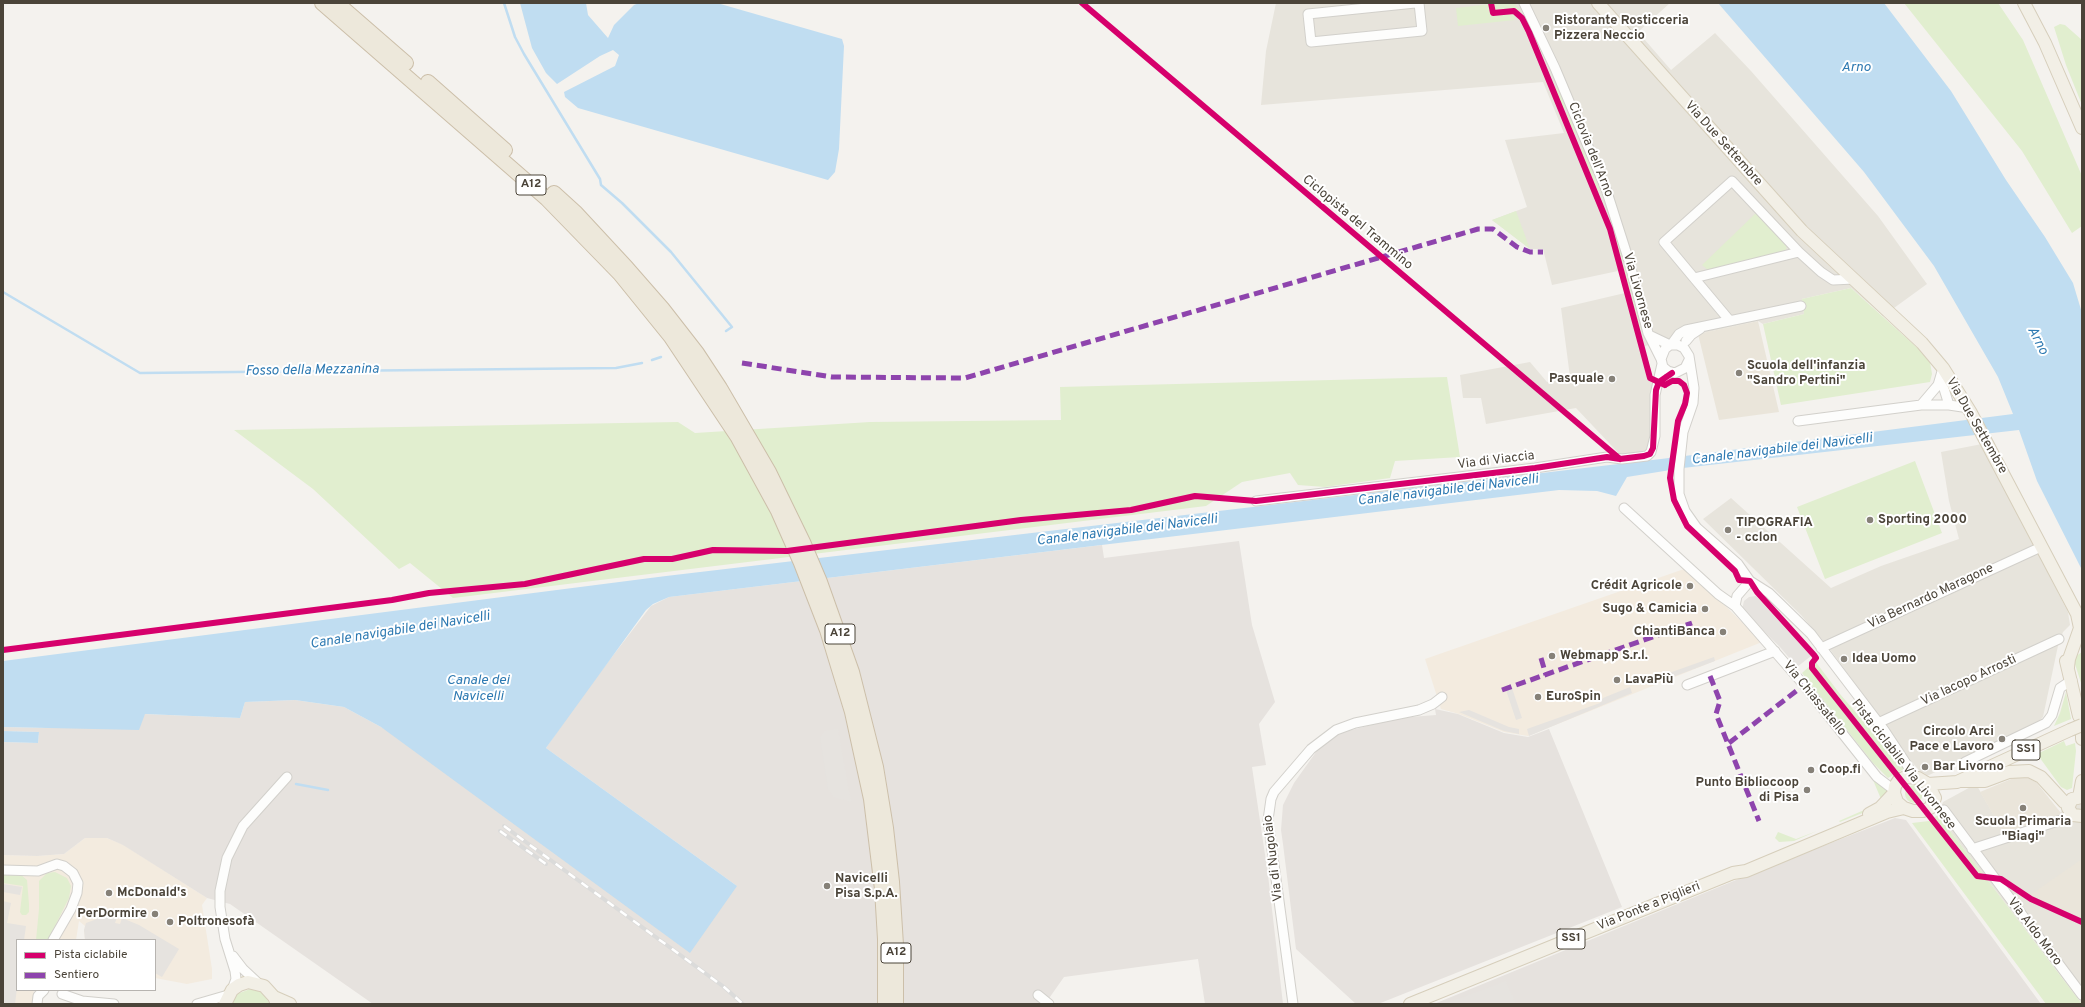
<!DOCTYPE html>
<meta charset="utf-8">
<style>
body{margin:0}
#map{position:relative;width:2085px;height:1007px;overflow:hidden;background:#f4f2ee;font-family:Overpass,sans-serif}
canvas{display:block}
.frame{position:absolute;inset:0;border:4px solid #4b4439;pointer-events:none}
.legend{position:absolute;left:16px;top:939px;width:140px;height:52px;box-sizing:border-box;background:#fff;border:1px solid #b7b4b0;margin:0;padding:5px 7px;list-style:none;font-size:12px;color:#4b4439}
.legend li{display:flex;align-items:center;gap:8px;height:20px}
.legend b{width:20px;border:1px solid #b7b4b0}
</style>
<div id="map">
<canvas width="2085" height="1007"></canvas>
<div class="frame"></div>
<ul class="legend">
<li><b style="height:5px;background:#d6006c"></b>Pista ciclabile</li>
<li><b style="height:5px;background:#8e44ad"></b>Sentiero</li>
</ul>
</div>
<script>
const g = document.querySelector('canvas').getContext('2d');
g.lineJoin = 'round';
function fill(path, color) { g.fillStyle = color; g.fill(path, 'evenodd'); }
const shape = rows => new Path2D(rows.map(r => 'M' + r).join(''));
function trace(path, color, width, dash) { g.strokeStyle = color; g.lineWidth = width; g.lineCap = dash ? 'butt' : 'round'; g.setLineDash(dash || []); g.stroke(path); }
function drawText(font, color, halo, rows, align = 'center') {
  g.font = font + ' Overpass,sans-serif'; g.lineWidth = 4; g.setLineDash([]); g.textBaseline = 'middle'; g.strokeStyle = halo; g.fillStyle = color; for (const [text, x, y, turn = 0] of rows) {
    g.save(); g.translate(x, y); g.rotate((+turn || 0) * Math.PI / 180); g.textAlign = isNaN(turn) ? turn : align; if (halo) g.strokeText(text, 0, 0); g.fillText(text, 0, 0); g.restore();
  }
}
fill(shape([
 [1276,3,1670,3,1638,32,1671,70,1715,33,1751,71,1878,216,1927,284,1883,316,1851,288,1802,299,1804,314,1763,324,1758,321,1645,346,1653,381,1649,458,1626,461,1576,408,1486,424,1481,398,1463,398,1460,375,1530,362,1547,382,1570,377,1561,308,1625,293,1618,271,1552,285,1543,249,1530,249,1492,220,1527,207,1505,140,1564,133,1543,82,1261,105,1266,51],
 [1982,444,2068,612,2070,625,2063,632,2059,641,2043,717,2037,723,1925,777,1911,761,1829,648,1801,615,1703,519,1731,498,1831,588,1881,566,1959,539,1949,501,1941,452],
 [1976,784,2005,835,2056,817,2082,791,2082,1004,1938,815,1943,802]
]), '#e7e4dc');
fill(shape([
 [1687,568,1762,642,1528,736,1504,732,1459,714,1441,709,1425,659],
 [85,838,107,838,124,845,207,898,202,905,212,969,212,979,187,984,155,978,155,940,85,940,84,930,85,926,79,921,76,940,17,940,17,990,34,990,32,1004,3,1004,3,855,37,856,64,854]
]), '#f3ebdf');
fill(shape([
 [1239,541,1252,625,1275,702,1259,724,1266,765,1252,767,1268,875,1283,1004,1205,1004,1198,959,1064,977,1045,1004,373,1004,230,904,207,898,123,845,107,838,85,838,64,854,37,856,3,855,3,742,38,743,39,732,3,731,3,727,42,728,144,714,240,718,245,702,295,700,344,707,381,727,737,886,546,748,575,705,651,606,669,597,1102,545,1104,558],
 [1435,709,1458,714,1504,733,1528,737,1549,729,1622,907,1378,1004,1356,1004,1296,949,1283,844,1281,830,1283,805,1294,783,1321,745,1340,733,1398,718,1436,715],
 [1895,818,1906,820,2041,1004,1434,1004,1741,878]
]), '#e6e2de');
fill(shape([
 [1758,321,1779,412,1719,420,1698,334],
 [2016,777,2026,777,2036,782,2061,813,2056,817,2005,835,1980,792],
 [2082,859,2082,918,2030,895]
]), '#eae5da');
fill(shape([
 [1500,3,1514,3,1521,12,1515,14,1515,20,1458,26,1456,8],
 [1904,3,1998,3,2023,40,2082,176,2082,226,2072,233,2022,151],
 [2060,24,2065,25,2082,40,2082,105,2066,65,2054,27],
 [1557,87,1566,108,1563,109,1554,88],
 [1568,113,1576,133,1574,134,1565,114],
 [1583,149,1600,190,1598,191,1580,150],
 [1516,211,1530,249,1492,220],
 [1756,213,1787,244,1786,251,1708,270,1702,265],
 [1615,232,1623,261,1620,262,1612,233],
 [1624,265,1631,291,1628,292,1621,266],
 [1851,288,1923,353,1930,362,1932,374,1930,382,1781,405,1763,324,1804,314,1802,299],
 [1632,295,1641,329,1639,330,1630,296],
 [1447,377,1460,457,1395,461,1390,478,1325,487,1298,485,1290,473,1242,482,1206,506,453,598,410,563,399,569,313,489,234,430,678,422,695,433,870,422,1061,420,1060,387],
 [1915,461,1942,533,1825,579,1797,507],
 [2082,652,2082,686,2074,661,2076,656],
 [1815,661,1840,694,1904,769,1888,778,1873,763,1802,673],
 [2066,692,2071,719,2054,726,2060,713],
 [2064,741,2066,746,2075,743,2076,751,2072,788,2067,790,2061,787,2037,754],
 [1873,780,1884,785,1887,789,1885,799,1875,808,1840,822,1839,821,1871,807,1881,799],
 '1905 794a9 9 0 1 1 18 0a9 9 0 1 1-18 0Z',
 [1938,815,2082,1004,2046,1004,1912,823,1929,821],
 [1817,831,1794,841,1779,842,1775,838,1778,832,1796,839],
 [55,872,67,878,71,886,69,898,48,940,36,940,39,909,39,881,47,873],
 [3,874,21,875,27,880,29,904,29,912,26,915,22,915,20,912,23,886,3,883],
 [250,989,262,992,270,1004,230,1004,237,994]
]), '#e1eecf');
fill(shape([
 [1756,596,1811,656,1797,667,1780,647,1742,610,1744,601,1749,597],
 [1714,657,1715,661,1657,683,1655,678],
 [1630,687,1632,693,1529,736,1527,729,1600,703,1603,698],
 [1512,688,1522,718,1516,720,1506,690],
 [1469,710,1509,727,1519,729,1519,734,1504,731,1459,712],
 [838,729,849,791,852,802,833,797,828,789,820,737,824,731],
 [3,884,22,887,20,895,3,892],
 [3,901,11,903,7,923,26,926,24,940,17,940,17,988,15,1004,3,1004],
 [97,914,117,917,115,923,120,924,122,918,139,925,179,949,162,977,155,973,155,940,85,940,84,930,86,923,97,919],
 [1506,981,1516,1004,1445,1004]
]), '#e6e3df');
fill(shape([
 [520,3,586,3,588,15,608,38,614,25,634,5,639,3,717,3,842,39,844,46,839,149,835,172,828,180,578,108,565,97,564,92,615,66,619,55,613,50,600,56,557,84,546,73,532,48],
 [1718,3,1884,3,1951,91,2006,180,2045,237,2073,283,2082,313,2082,570,2037,481,2019,430,1683,468,1627,477,1616,496,1597,491,1559,490,669,597,653,604,646,610,546,748,737,886,690,953,381,727,344,707,295,700,245,702,240,718,145,714,139,730,3,727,3,661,666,576,1661,459,2013,414,1998,377,1934,266,1864,172],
 [3,731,39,732,38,743,3,742]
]), '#c0ddf1');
trace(shape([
 [504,3,515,37,524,54,600,179,601,185,622,203,671,252,732,327,726,331],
 [3,292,140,373,616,368,642,363],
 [652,360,661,357],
 [296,784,328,790]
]), '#c0ddf1', 2.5);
const minor = shape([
 [1415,3,1308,14,1311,42,1422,31,1419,3],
 [1524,3,1555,68,1606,189,1629,261,1648,333,1661,359],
 [1694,278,1664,242,1732,181,1799,252],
 [1730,321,1694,278,1799,252,1821,272,1833,280,1854,279],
 [1649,335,1670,345],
 [1686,341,1691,335,1700,329],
 [1671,345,1679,334,1686,330,1801,306],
 [1689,360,1685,368,1675,373,1668,371,1663,367,1661,359,1665,349,1670,345,1678,345,1684,348,1689,356,1694,388,1693,403,1683,432,1679,469,1679,494,1685,511,1697,528,1738,564,1750,581,1769,593,1811,634,1884,730,1915,777],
 [1943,368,1938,385,1921,405,1949,405,1969,408],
 [1941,379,1949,405],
 [1798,421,1921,405],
 [1256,501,1535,468,1607,457,1622,459,1647,456,1651,452,1655,436,1655,395,1662,364],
 [1624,508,1718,594,1735,606,1804,685,1877,777,1894,790],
 [1735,606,1737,596,1750,581],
 [1821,648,2041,547],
 [1687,685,1775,651],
 [1878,723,2059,639],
 [1971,775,1965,762,2046,723,2052,715,2060,688,2072,680],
 [1944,810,2082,995],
 [1972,849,2061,820,2072,814],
 [3,870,38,871,57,864,64,866,73,873,78,883,77,893,71,909,53,940],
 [233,956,243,969,258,983],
 [232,990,236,979,235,971,225,939,220,907,220,891,227,858,243,826,287,777],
 [62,994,82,1001,114,1004],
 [1038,995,1049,1004],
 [37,1004,38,996,44,990],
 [197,1004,228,995],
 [1293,1004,1268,820,1271,799,1274,792,1311,749,1336,730,1355,723,1419,710,1433,704,1442,697]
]);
const major = shape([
 [1598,3,1802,231,1922,343,1943,368,1971,413,2077,614,2080,628,2069,659,2068,667],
 [2024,3,2045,43,2082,128],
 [2066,661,2079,716],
 [2082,735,2082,739],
 [1906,777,1918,778,1928,784,1935,798,1930,808,1923,811,1913,811,1904,808,1897,802,1894,793,1895,786,1899,780,1906,777],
 [1962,781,1985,781,2009,772,2029,771,2041,777,2064,802,2069,804],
 [1928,784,1957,782,2070,730],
 [2079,797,2082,781],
 [2082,797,2072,799,2068,808,2073,815,2082,816],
 [1869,814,1880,808,1894,793],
 [274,997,290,1004],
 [225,1004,232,990,239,985,248,982,264,986,274,997,277,1004],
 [1410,1004,1733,873,1746,871,1887,812,1904,808]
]);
const highway = shape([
 [322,3,547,199,620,274,671,337,737,436,778,511,801,563,827,630,852,712,871,799,882,889,885,939,885,1004],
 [337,3,406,63],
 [428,82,505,150],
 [554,193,576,213,627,268,662,308,697,353,720,388,769,472,803,542,820,582,852,672,876,767,886,828,892,882,896,945,896,1004]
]);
trace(minor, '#d2d0cb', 11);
trace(major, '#d6cebb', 14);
trace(highway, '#ccbfa9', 16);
trace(minor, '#fdfdfc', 9);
trace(major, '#f2efe6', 12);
trace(highway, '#ede8db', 14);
const rail = shape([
 [504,826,724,987,743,1004],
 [500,831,546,864]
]);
trace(rail, '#dbdbda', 4);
trace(rail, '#fff', 2.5, [8]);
const majorBridge = shape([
 [2070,730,2082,725]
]);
trace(majorBridge, '#d6cebb', 14, []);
trace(majorBridge, '#f2efe6', 12);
trace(shape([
 [742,363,832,377,965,378,1478,229,1493,229,1517,247,1530,252,1543,252],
 [1541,658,1546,675],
 [1710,676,1720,701,1716,714,1759,821],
 [1502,690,1692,623],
 [1729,743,1804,685]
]), '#8e44ad', 5, [10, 5]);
trace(shape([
 [1082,3,1620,459],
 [1491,3,1493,13,1514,11,1522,18,1529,32,1610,229,1650,378,1665,385],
 [1665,385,1672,381,1679,381,1684,385,1687,393,1685,404,1678,421,1670,478,1674,500,1687,526,1735,571,1739,580,1750,581,1757,592,1814,655,1816,658,1812,663,1812,668,1977,876,2001,879,2031,899,2082,922],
 [3,650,392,600,429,593,525,584,644,559,672,559,713,550,787,551,1021,520,1131,510,1195,496,1256,501,1535,468,1607,457,1620,459,1644,456,1650,454,1653,448,1656,390,1659,382,1672,373]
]), '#d6006c', 6);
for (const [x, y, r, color] of [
 [1546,28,4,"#868178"],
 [1739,373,4,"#868178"],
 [1612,379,4,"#868178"],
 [1870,520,4,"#868178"],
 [1728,530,4,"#868178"],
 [1690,586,4,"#868178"],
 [1705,609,4,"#868178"],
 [1723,632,4,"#868178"],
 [1552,656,4,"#868178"],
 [1844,659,4,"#868178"],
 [1617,680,4,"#868178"],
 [1538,697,4,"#868178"],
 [2002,739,4,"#868178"],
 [1925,767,4,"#868178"],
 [1811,770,4,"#868178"],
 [1807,790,4,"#868178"],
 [2023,808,4,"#868178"],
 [827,886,4,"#868178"],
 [109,893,4,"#868178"],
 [155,914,4,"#868178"],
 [170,922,4,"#868178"]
]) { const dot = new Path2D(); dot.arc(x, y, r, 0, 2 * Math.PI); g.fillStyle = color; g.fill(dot); trace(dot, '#fff', 1.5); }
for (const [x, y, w] of [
 [531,185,30],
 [840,634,30],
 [2026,750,28],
 [1571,939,28],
 [896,953,30]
]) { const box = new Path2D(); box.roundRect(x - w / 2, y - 10, w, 20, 3); g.fillStyle = '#fff'; g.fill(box); trace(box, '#4b4439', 1); }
drawText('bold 12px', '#4b4439', null, [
 ["A12",531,185],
 ["A12",840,634],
 ["SS1",2026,750],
 ["SS1",1571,939],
 ["A12",896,953]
]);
drawText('bold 13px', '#4b4439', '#fff', [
 ["Ristorante Rosticceria",1554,21],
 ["Pizzera Neccio",1554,36],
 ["Scuola dell'infanzia",1747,366],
 ["\"Sandro Pertini\"",1747,381],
 ["Pasquale",1604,379,"right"],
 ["Sporting 2000",1878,520],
 ["TIPOGRAFIA",1736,523],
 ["- cclon",1736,538],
 ["Crédit Agricole",1682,586,"right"],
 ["Sugo & Camicia",1697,609,"right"],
 ["ChiantiBanca",1715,632,"right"],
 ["Webmapp S.r.l.",1560,656],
 ["Idea Uomo",1852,659],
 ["LavaPiù",1625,680],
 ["EuroSpin",1546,697],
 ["Circolo Arci",1994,732,"right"],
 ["Pace e Lavoro",1994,747,"right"],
 ["Bar Livorno",1933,767],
 ["Coop.fi",1819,770],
 ["Punto Bibliocoop",1799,783,"right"],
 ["di Pisa",1799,798,"right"],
 ["Scuola Primaria",2023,822,"center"],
 ["\"Biagi\"",2023,837,"center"],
 ["Navicelli",835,879],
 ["Pisa S.p.A.",835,894],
 ["McDonald's",117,893],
 ["PerDormire",147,914,"right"],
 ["Poltronesofà",178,922]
], 'left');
drawText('13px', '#4b4439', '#fff', [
 ["Via Due Settembre",1723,144,48],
 ["Ciclovia dell'Arno",1590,150,68],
 ["Ciclopista del Trammino",1357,223,40],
 ["Via Livornese",1637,291,74],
 ["Via Due Settembre",1976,426,60],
 ["Via di Viaccia",1496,461,-7],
 ["Via Bernardo Maragone",1931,597,-25],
 ["Via Iacopo Arrosti",1969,681,-25],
 ["Via Chiassatello",1814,699,51],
 ["Pista ciclabile Via Livornese",1903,765,52],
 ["Via di Nugolaio",1274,858,-97],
 ["Via Ponte a Piglieri",1649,907,-22],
 ["Via Aldo Moro",2034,932,53]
]);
drawText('italic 14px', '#2e7ab2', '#fff', [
 ["Arno",1856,68],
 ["Arno",2037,341,63],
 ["Fosso della Mezzanina",312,371,-1],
 ["Canale navigabile dei Navicelli",1782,450,-7],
 ["Canale navigabile dei Navicelli",1448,491,-7],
 ["Canale navigabile dei Navicelli",1127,531,-7],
 ["Canale navigabile dei Navicelli",400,631,-9],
 ["Canale dei",478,681],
 ["Navicelli",478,697]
]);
</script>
